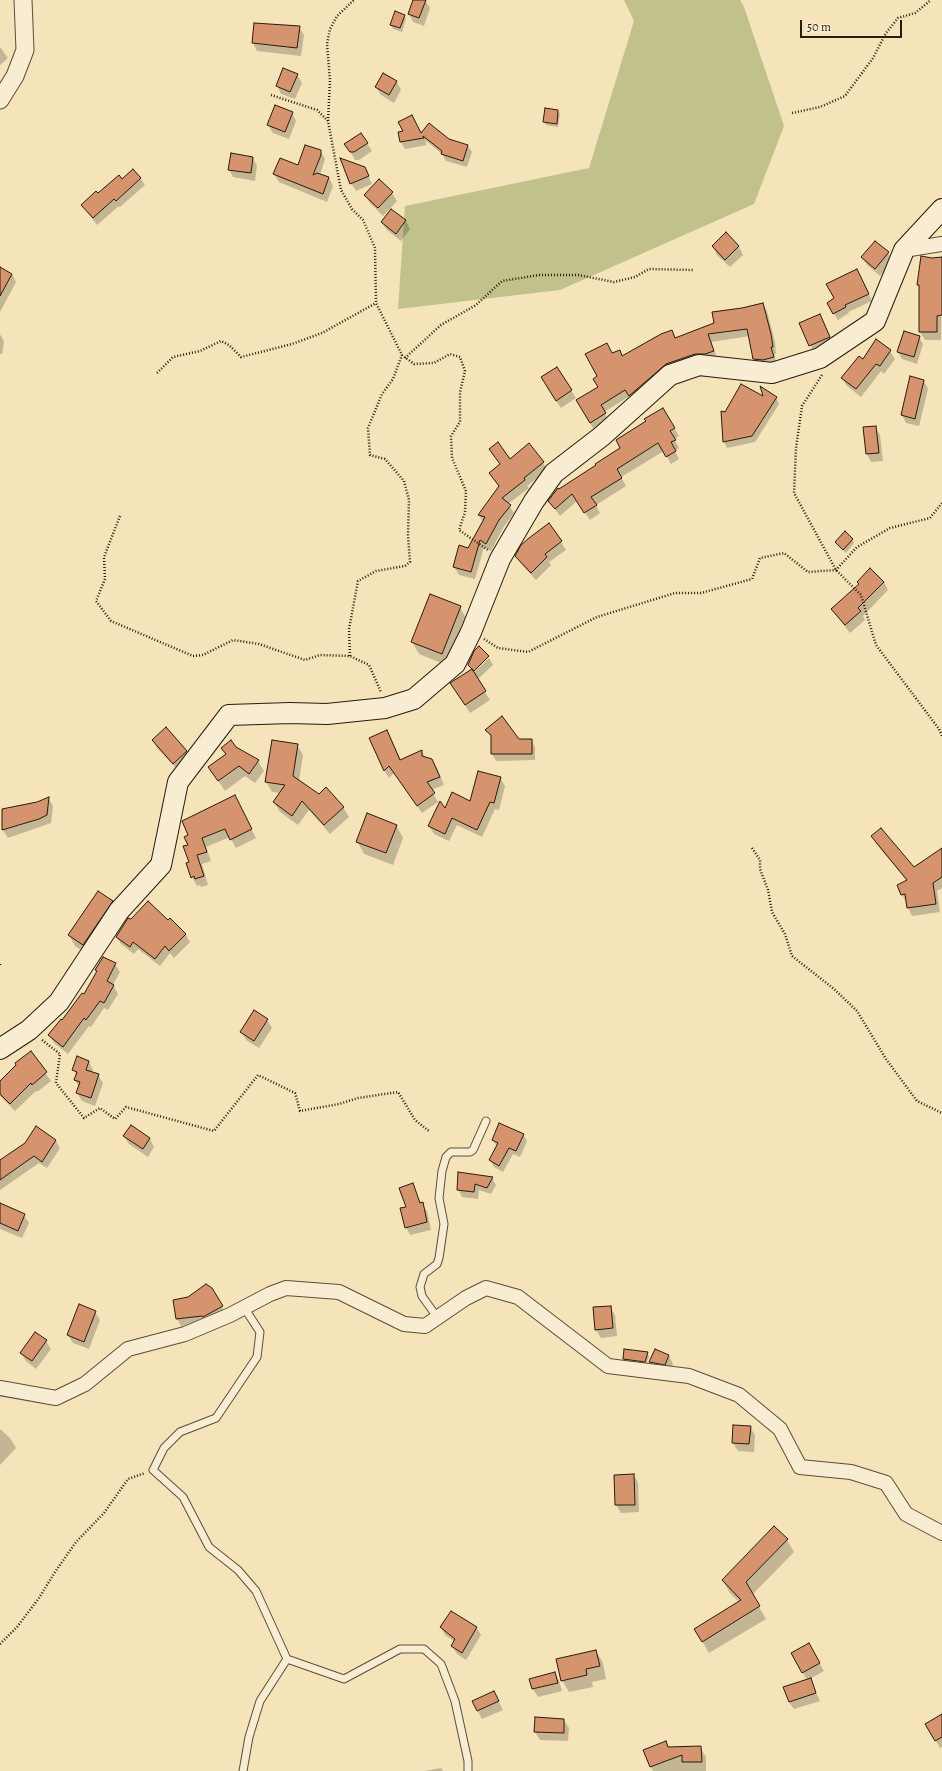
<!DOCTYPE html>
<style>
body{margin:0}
#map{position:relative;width:942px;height:1771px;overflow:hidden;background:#f5e3b9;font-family:Alegreya,serif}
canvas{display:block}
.scale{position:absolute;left:800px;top:20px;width:102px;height:18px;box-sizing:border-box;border:2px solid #291b0d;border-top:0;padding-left:5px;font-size:12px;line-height:14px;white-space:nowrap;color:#291b0d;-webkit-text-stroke:3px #f8edd2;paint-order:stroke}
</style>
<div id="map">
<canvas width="942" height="1771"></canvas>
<div class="scale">50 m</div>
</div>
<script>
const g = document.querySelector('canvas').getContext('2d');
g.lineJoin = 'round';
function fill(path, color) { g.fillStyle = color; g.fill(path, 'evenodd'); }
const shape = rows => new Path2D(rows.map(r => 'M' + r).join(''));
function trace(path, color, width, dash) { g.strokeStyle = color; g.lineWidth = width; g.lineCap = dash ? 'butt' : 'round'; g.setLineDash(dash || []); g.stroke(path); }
fill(shape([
 [624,0,740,0,744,7,784,126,754,204,560,290,398,309,405,206,589,168,634,21]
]), '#c1c28b');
fill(shape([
 [414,0,425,0,430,8,424,26,413,22,409,14],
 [404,16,406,19,402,32,393,29,391,25],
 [299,27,304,35,301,56,257,51,253,43],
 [0,47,8,58,0,65],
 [297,75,302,83,295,99,281,94,277,86],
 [397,82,401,90,394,103,381,95,376,87],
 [558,111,560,114,558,127,546,125,544,122],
 [292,113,296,121,289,139,273,133,268,125],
 [400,132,405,132,449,139,468,146,472,152,467,167,446,161,442,154,425,140,427,145,405,149,401,142],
 [367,143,372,151,359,160,355,160,346,144],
 [320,151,325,159,320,175,329,178,333,186,327,202,279,182,274,174,298,167],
 [253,158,257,166,255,181,233,177,229,169],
 [364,168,372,184,356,191,351,183],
 [140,178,145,185,120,207,119,206,97,225,82,205,122,180],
 [392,193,397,201,383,216,370,203,365,195],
 [392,210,406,221,410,229,401,241,387,230,382,223],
 [726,234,739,247,743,255,730,267,717,255,713,247],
 [888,253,893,261,880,276,867,265,862,257],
 [942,258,941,340,925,340,920,332,920,289,918,284,932,259],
 [12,274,16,282,0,312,0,275],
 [861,277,872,301,848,312,849,313,838,320,828,303],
 [763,304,767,311,775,342,776,354,774,354,777,365,759,366,754,359,750,336,711,342,717,358,634,403,630,396,604,412,609,421,594,430,577,401,599,387,599,377,612,354,622,357,672,331,676,338,715,324,742,309],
 [819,315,834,345,815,354,800,324],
 [0,334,4,342,2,354,0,354],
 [919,337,923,344,917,364,902,359,898,352],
 [890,351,895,359,884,374,881,371,861,397,847,386,842,378,863,360],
 [557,368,576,398,561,408,546,386],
 [924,381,928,389,919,426,906,423,902,415],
 [776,397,779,404,755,442,727,448,724,442,726,413,764,398],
 [663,409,679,436,674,439,679,448,675,451,679,459,671,464,664,451,621,477,626,486,596,505,600,513,590,520,577,501,560,516,549,501,621,449,647,422],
 [875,427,880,435,883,461,871,462,867,454,864,428],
 [529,444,548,470,527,486,529,488,508,504,514,513,503,528,491,551,484,547,475,579,459,575,454,567,468,549,483,522,479,515,500,487,490,473,501,465,490,449,510,460],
 [852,539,854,543,846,553,836,543],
 [561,542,566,550,549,562,551,565,536,580,521,564,516,556],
 [871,569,884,582,888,590,863,616,865,620,850,633,832,610,860,585],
 [460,607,467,620,449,666,419,654,412,642],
 [487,656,473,670,471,675,489,658,493,665,479,678,474,675,490,700,470,713,456,691,472,670,469,665],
 [486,730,519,740,531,740,535,747,535,760,496,761,492,754,492,738],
 [387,731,401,760,422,752,426,758,432,760,437,768,444,785,431,790,438,802,422,813,394,773,389,778,384,770],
 [153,740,186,751,191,759,179,771,157,748],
 [297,745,303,755,299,781,319,795,343,807,349,817,330,834,309,810,298,825,280,812,274,802,280,793,272,792,266,782],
 [235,747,258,761,264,771,255,783,245,776,225,791,209,767],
 [500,778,505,786,499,810,495,809,482,837,457,825,449,841,434,834,429,826,445,810,470,803],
 [49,799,53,806,51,823,8,838,3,830,3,810,37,803],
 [239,805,256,838,236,848,230,837,206,847,211,861,202,864,208,885,201,887,200,885,197,886,192,877,189,836],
 [396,825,403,838,393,865,364,854,357,841],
 [872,837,914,869,942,850,942,888,937,891,940,912,912,916,898,885,907,881,877,845],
 [112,901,118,913,89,956,75,946,69,935],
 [170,919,186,935,190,942,174,958,170,953,160,966,138,949,134,954,121,944,117,937,168,921],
 [115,964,120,972,113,985,118,994,108,1010,104,1008,91,1027,89,1026,68,1054,54,1043,49,1035],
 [267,1020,272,1028,259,1048,246,1040,242,1032],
 [31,1053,51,1081,37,1092,36,1091,15,1111,0,1096,0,1082],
 [89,1062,93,1070,92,1073,98,1075,103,1083,95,1106,82,1101,77,1093,79,1087,75,1080,77,1076,74,1070],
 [131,1126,150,1139,154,1147,148,1157,129,1144,124,1136],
 [523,1134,527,1141,520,1157,513,1154,503,1172,494,1167,490,1160,497,1147,493,1140],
 [56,1141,60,1148,47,1168,39,1163,0,1190,0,1161],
 [492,1178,496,1185,491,1194,479,1190,478,1199,462,1197,458,1189],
 [412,1184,421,1204,427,1211,431,1230,410,1235,406,1227,407,1207],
 [0,1207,24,1215,29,1223,22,1238,0,1229],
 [211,1288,226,1314,207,1322,181,1326,177,1319,174,1300,188,1298],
 [610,1307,615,1315,617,1336,601,1338,596,1330,594,1308],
 [95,1312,100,1320,89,1349,73,1343,68,1335],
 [46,1341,51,1349,36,1369,26,1361,21,1353],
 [656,1350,669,1356,673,1364,670,1372,655,1370,651,1362],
 [647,1353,649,1357,646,1365,626,1363,624,1359],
 [750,1427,755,1435,754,1452,738,1451,733,1443],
 [0,1429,10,1438,16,1448,0,1465],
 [634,1475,638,1483,639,1512,621,1513,616,1505],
 [787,1540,794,1552,752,1595,766,1619,709,1653,695,1629,739,1602,730,1593,723,1581],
 [441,1627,476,1627,481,1635,466,1660,457,1654,452,1646,455,1642,445,1635],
 [809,1644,824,1671,810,1679,820,1701,794,1709,789,1702,807,1680,792,1654],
 [596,1651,603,1663,606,1679,592,1682,593,1687,569,1692,562,1680],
 [555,1673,559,1681,562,1691,538,1697,533,1689,531,1680],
 [498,1700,503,1710,482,1719,473,1701],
 [942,1715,942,1747,940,1748,926,1724],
 [564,1720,569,1728,568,1741,540,1740,535,1732],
 [666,1743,669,1748,700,1747,706,1757,706,1771,653,1771,644,1751],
 [441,1768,443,1771,424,1771]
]), '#0003');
const building = shape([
 [413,0,426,0,419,18,408,14,413,0],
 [395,11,405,15,400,28,390,25,395,11],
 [254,23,300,26,297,48,252,43,254,23],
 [283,68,298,74,290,92,276,86,283,68],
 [383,73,397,81,389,95,375,87,383,73],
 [275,105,293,112,285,132,267,125,275,105],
 [545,108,558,110,557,124,543,122,545,108],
 [412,115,421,133,429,123,449,139,468,145,463,161,441,154,442,151,423,136,424,138,400,142,398,132,403,131,398,122,412,115],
 [361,133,368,143,354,152,350,152,344,144,361,133],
 [305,145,321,150,321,155,313,175,317,173,329,177,323,194,273,174,280,158,298,165,305,145],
 [231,153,253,157,251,173,228,170,231,153],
 [340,158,365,167,369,176,350,184,340,158],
 [133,169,141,178,116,201,114,199,93,218,81,205,96,191,98,193,119,175,122,179,133,169],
 [379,179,393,192,378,208,364,195,379,179],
 [391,209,406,220,396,234,381,222,391,209],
 [726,232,739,246,725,260,712,246,726,232],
 [875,241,889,252,875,269,861,257,875,241],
 [921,256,932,258,942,257,942,315,937,316,937,332,919,332,919,285,917,285,921,256],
 [0,267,12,274,0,296,0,267],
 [857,269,869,294,845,305,846,307,833,314,827,303,834,298,826,284,857,269],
 [763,303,771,334,773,347,771,347,774,357,763,360,753,359,747,329,708,334,714,351,705,354,695,354,666,364,629,396,625,390,601,405,606,413,590,423,576,400,598,387,593,379,597,376,585,354,607,343,612,353,620,350,622,356,661,334,672,330,675,338,714,323,712,312,742,308,763,303],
 [820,314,830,337,809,346,799,323,820,314],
 [904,331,920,336,914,357,897,352,904,331],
 [876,339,891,350,880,366,876,364,856,389,841,378,859,356,863,359,876,339],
 [557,367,572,390,556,401,541,377,557,367],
 [910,376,924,380,915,419,901,415,910,376],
 [741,384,763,396,760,386,777,397,752,436,723,442,721,411,725,412,741,384],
 [663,408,675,428,670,431,676,440,671,442,676,451,666,457,658,443,617,469,622,478,591,497,597,505,584,513,572,494,555,509,548,501,558,488,559,489,596,465,595,464,620,448,616,440,646,421,644,419,663,408],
 [876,426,879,453,866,454,863,427,876,426],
 [498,442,510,459,529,443,544,462,524,478,525,480,502,498,511,505,499,520,486,544,480,540,471,572,453,567,459,545,468,548,485,517,478,515,499,486,489,473,500,464,489,449,498,442],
 [549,523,562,541,545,554,547,557,531,573,515,556,521,545,529,538,549,523],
 [845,531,853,539,843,550,835,542,845,531],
 [870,568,884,582,858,608,861,611,845,625,831,609,859,584,857,582,870,568],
 [430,594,461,606,442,654,411,642,430,594],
 [479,646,489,656,474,671,468,665,474,651,479,646],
 [472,669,486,691,465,705,450,683,472,669],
 [502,716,519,739,532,739,532,754,491,754,491,735,485,730,502,716],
 [166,727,187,751,173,764,152,740,166,727],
 [387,730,400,760,422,750,422,756,432,759,440,777,427,782,435,793,417,806,389,766,384,771,369,738,387,730],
 [231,740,236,747,259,760,249,774,239,766,218,781,208,767,226,754,221,748,231,740],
 [272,740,298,744,293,776,319,794,326,787,344,807,324,825,302,801,292,816,273,802,285,785,265,782,272,740],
 [478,771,501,777,494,803,490,802,477,830,452,818,445,834,428,826,440,801,445,808,452,792,470,801,478,771],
 [235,795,252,829,230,840,225,829,202,838,207,852,197,855,204,876,195,879,194,876,191,878,186,863,189,862,183,846,188,845,184,837,188,835,182,821,235,795],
 [49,797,47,815,39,819,2,830,2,809,37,802,49,797],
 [367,813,397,825,386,853,356,842,367,813],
 [881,828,914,867,942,848,942,877,933,883,936,904,907,908,905,894,901,895,897,885,907,880,871,836,881,828],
 [98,891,113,901,83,945,68,935,98,891],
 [148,901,168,920,170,918,186,934,169,951,165,946,155,959,133,942,130,947,116,937,128,918,131,919,148,901],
 [103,957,116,963,107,981,114,985,104,1003,100,1001,86,1020,84,1018,63,1047,48,1035,61,1019,62,1020,82,993,84,994,97,971,95,970,103,957],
 [254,1010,268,1019,254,1041,240,1032,254,1010],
 [31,1051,47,1072,32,1085,31,1083,10,1104,0,1094,0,1081,16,1065,15,1063,31,1051],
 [77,1056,89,1061,86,1070,99,1074,91,1098,76,1093,80,1082,74,1080,77,1072,72,1070,77,1056],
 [499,1123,524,1134,516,1151,509,1148,499,1166,489,1160,498,1143,492,1140,499,1123],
 [131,1125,150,1138,143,1149,123,1136,131,1125],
 [36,1126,56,1140,42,1162,34,1156,0,1180,0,1160,25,1143,36,1126],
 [458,1172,493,1177,487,1188,475,1184,474,1192,457,1190,458,1172],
 [413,1183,420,1203,423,1202,427,1222,405,1228,400,1208,406,1207,399,1188,413,1183],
 [0,1203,25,1214,18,1231,0,1223,0,1203],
 [206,1284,212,1288,223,1306,203,1317,202,1316,176,1319,173,1300,188,1297,206,1284],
 [79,1304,96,1311,84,1342,67,1335,79,1304],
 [611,1306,613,1328,595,1330,593,1307,611,1306],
 [35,1332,47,1340,32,1361,20,1353,35,1332],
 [624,1349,648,1352,645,1362,623,1359,624,1349],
 [655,1349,669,1355,665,1365,649,1362,655,1349],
 [733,1425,751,1426,749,1444,732,1443,733,1425],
 [634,1474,635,1505,615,1505,614,1475,634,1474],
 [774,1526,788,1539,746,1582,760,1606,702,1642,694,1629,741,1600,722,1580,774,1526],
 [451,1611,477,1627,462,1653,451,1646,455,1639,440,1627,451,1611],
 [809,1643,820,1663,802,1673,791,1653,809,1643],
 [596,1650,600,1666,586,1669,587,1675,561,1681,556,1659,596,1650],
 [555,1672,558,1683,532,1689,529,1679,555,1672],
 [811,1678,816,1693,789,1702,783,1687,811,1678],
 [494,1691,499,1701,477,1711,472,1701,494,1691],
 [942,1714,942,1737,935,1741,925,1724,942,1714],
 [535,1717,564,1719,564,1733,534,1732,535,1717],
 [666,1741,668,1747,701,1746,702,1762,682,1762,682,1755,650,1767,643,1750,666,1741]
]);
fill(building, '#d6946e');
trace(building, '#291b0d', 1);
const service = shape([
 [245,1309,260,1332,257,1357,216,1418,180,1432,164,1448,153,1470,183,1497,209,1547,238,1570,256,1591,287,1659,344,1679,400,1649,424,1649,441,1664,455,1701,468,1761,468,1771],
 [437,1317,422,1296,420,1287,424,1274,437,1264,439,1258,444,1224,439,1198,442,1171,446,1157,451,1152,470,1152,473,1150,486,1121],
 [243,1771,249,1737,260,1701,287,1659]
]);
const minor = shape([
 [904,250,942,244],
 [0,1388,56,1398,85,1384,128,1349,185,1334,230,1315,270,1294,286,1288,339,1292,404,1324,425,1326,466,1298,486,1288,518,1297,608,1366,689,1376,739,1395,780,1429,800,1467,851,1472,886,1483,906,1514,942,1533]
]);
const tertiary = shape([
 [0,100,15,76,25,50,23,0]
]);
const secondary = shape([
 [0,1049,29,1030,59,1002,119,911,161,865,178,782,229,715,290,713,327,714,385,708,414,699,455,664,471,632,500,559,534,501,554,473,602,436,670,375,699,365,772,373,820,358,875,321,904,250,942,209]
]);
trace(service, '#5c4d38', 9);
trace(minor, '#5c4d38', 16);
trace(tertiary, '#5c4d38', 19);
trace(secondary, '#291b0d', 22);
trace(shape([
 [271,95,317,110,328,121,341,190,352,209,363,220,375,248,376,303,402,355,414,364,434,363,450,354,460,357,465,371,460,392,460,422,451,436,452,458,466,491,465,512,459,530,488,550],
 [792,113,820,107,845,96,873,58,886,33,898,18,915,13,931,0],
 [328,121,330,80,327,44,330,29,337,16,354,0],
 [405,358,441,325,476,305,502,281,539,275,578,275,614,282,635,277,649,269,693,270],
 [157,373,173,357,200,351,221,341,229,345,241,357,292,344,322,333,376,303],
 [822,375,802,406,796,448,794,493,836,570,861,595,876,645,939,729,942,736],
 [120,516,104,557,105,579,96,601,111,621,193,656,203,655,233,640,259,644,305,660,320,655,350,656,369,665,381,692],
 [484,639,498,648,528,652,597,617,675,593,701,593,752,579,760,558,784,553,808,572,836,570,857,547,890,528,930,518,942,503],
 [350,656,349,629,358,581,376,571,405,566,410,562,408,535,409,500,404,481,385,459,370,455,368,428,382,394,393,379,402,355],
 [752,848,760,860,760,869,768,890,772,912,785,934,792,956,834,989,857,1011,886,1059,917,1101,942,1113],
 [0,964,0,966],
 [42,1040,60,1054,56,1083,84,1118,100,1108,115,1119,126,1107,214,1131,258,1075,295,1093,300,1111,339,1104,358,1098,398,1092,415,1120,429,1131],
 [0,1644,17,1627,39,1598,55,1572,76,1542,104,1513,128,1479,145,1473]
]), '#291b0d', 2.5, [1, 2]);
trace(service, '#f8edd2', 7);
trace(minor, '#f8edd2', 14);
trace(tertiary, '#f8edd2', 17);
trace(secondary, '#f8edd2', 20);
</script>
